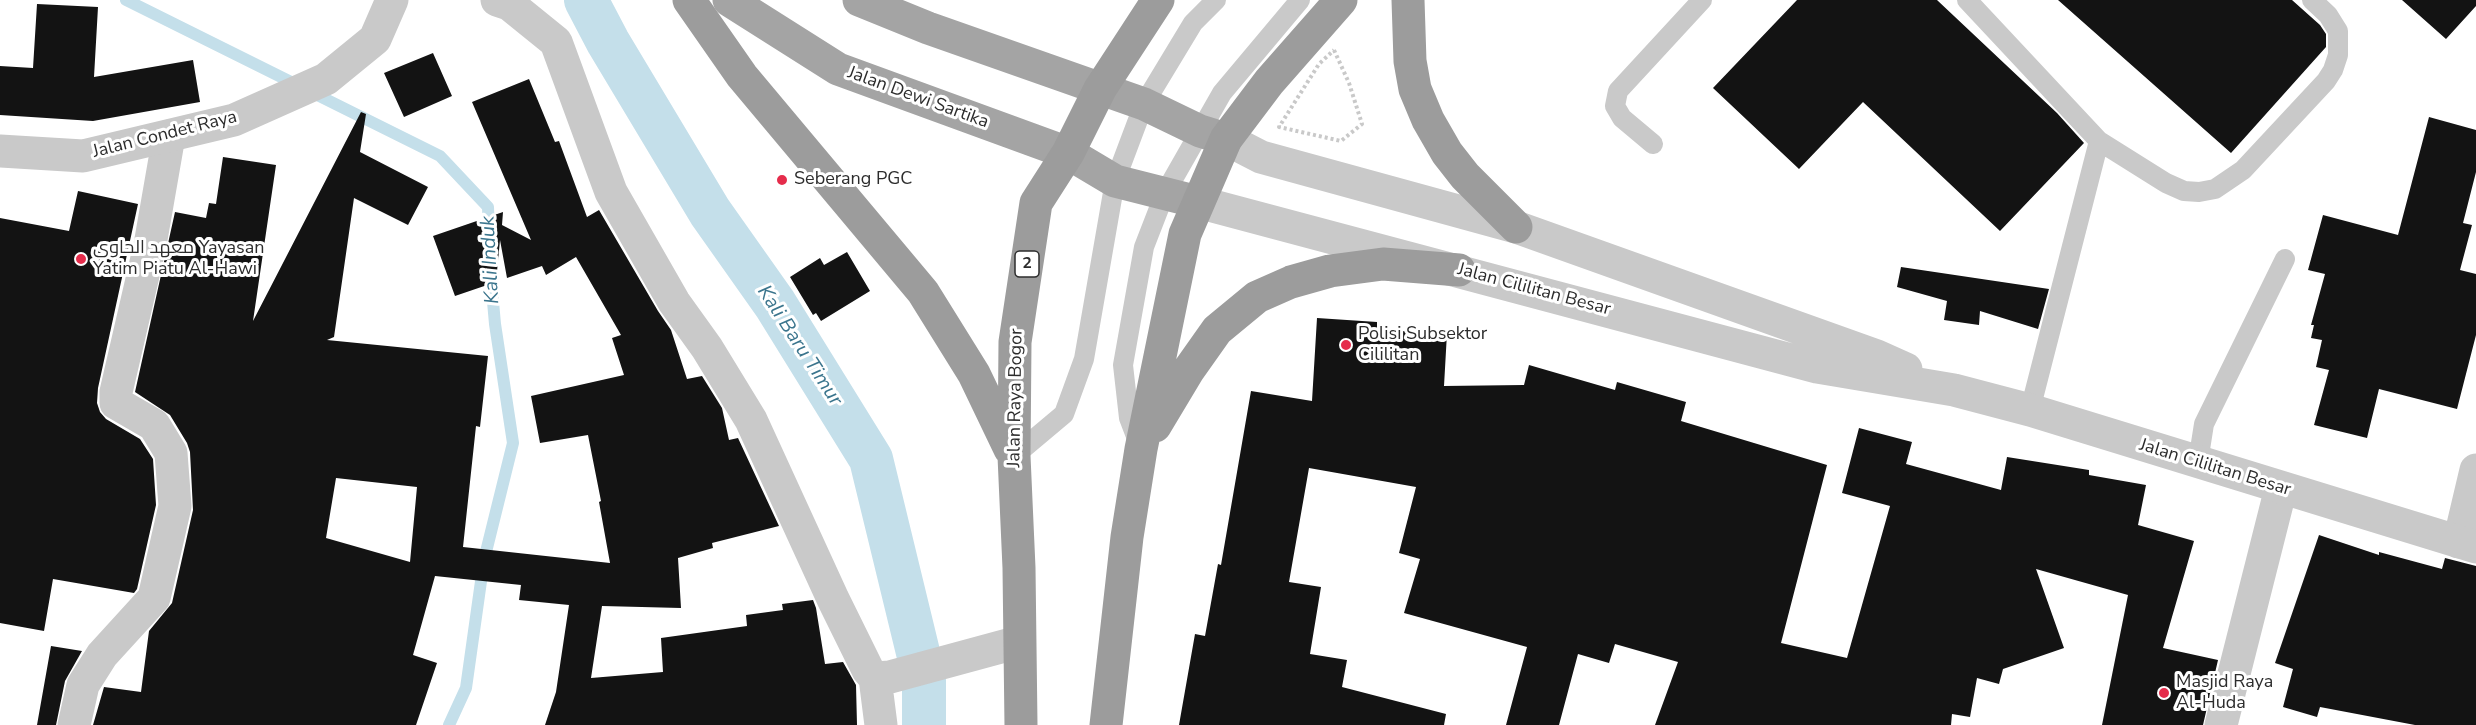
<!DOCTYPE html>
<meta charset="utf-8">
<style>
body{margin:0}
canvas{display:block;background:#fff}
</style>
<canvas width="2476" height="725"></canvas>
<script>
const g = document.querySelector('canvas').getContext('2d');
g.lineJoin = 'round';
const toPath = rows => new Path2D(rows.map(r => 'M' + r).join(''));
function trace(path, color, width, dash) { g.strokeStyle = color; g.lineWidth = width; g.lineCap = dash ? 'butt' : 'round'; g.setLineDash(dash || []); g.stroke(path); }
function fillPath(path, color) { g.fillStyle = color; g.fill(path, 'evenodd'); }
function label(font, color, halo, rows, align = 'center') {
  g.font = font + ' "Nunito Sans",Cairo,sans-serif'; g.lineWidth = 6; g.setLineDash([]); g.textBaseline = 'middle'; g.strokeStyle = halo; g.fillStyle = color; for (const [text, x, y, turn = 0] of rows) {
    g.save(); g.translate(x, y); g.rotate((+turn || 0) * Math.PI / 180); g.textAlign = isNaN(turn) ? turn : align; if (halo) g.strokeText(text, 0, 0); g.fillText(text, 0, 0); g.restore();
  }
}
trace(toPath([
 [126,0,440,156,488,207,489,233],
 [449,725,466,688,484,560,513,443,495,324,490,268]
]), '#c4dfea', 12);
trace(toPath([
 [586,0,608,42,710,212,775,304,871,459,924,677,924,725]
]), '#c4dfea', 44);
fillPath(toPath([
 [1797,0,1937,0,2057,113,2084,143,2000,231,1863,102,1799,169,1713,88],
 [2058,0,2292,0,2320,25,2326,34,2326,47,2231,153],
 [2402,0,2476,0,2476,6,2446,39],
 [37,4,98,7,94,77,193,60,200,102,93,121,0,115,0,66,33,68],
 [433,53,452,96,404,117,384,73],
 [529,79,555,142,559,141,587,217,599,210,658,311,671,330,687,379,702,376,722,408,729,440,738,438,779,526,712,543,713,548,678,558,681,608,602,606,591,678,663,672,661,638,747,626,746,615,783,610,782,604,813,600,816,608,825,664,843,662,856,685,857,725,545,725,556,692,569,605,519,600,521,585,435,576,413,655,437,663,416,725,93,725,104,687,141,692,149,631,172,603,193,510,190,452,187,443,170,415,135,392,175,212,206,218,209,203,216,204,223,157,276,165,253,321,361,112,366,114,360,152,428,187,408,225,354,198,334,337,327,340,488,356,480,427,476,426,463,547,610,563,599,502,601,501,588,435,540,443,531,396,624,375,612,338,621,335,576,257,546,275,542,266,507,278,500,240,496,282,455,296,433,236,503,212,502,225,531,240,472,102],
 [336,478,417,487,410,562,326,538],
 [2429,117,2476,130,2476,172,2463,223,2472,225,2460,270,2476,274,2476,335,2457,409,2379,389,2367,438,2314,425,2329,370,2316,367,2322,340,2311,338,2314,325,2311,325,2325,274,2308,270,2323,215,2398,235],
 [78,191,138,204,98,388,97,403,100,412,106,419,140,439,153,459,156,505,137,589,134,593,53,579,44,631,0,623,0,218,69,231],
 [847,252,870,291,821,321,816,313,813,315,790,277,820,258,824,265],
 [1901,267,2049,289,2038,329,1980,311,1979,325,1944,320,1947,301,1897,287],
 [1317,318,1377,322,1377,330,1447,333,1444,386,1524,385,1529,365,1615,390,1617,382,1686,402,1681,421,1827,465,1781,643,1847,658,1890,506,1842,493,1859,428,1912,442,1906,464,2001,490,2007,457,2089,470,2089,475,2146,485,2138,525,2194,541,2163,648,2218,660,2203,725,2102,725,2128,595,2036,569,2064,648,2003,669,1999,684,1977,678,1970,717,1952,714,1951,725,1655,725,1678,662,1615,644,1609,663,1578,654,1559,725,1506,725,1527,647,1404,613,1420,559,1399,553,1416,487,1309,468,1289,582,1321,587,1310,654,1347,660,1342,687,1446,714,1444,725,1179,725,1195,634,1205,636,1218,564,1221,565,1251,391,1312,401],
 [2319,535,2379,555,2379,552,2442,569,2445,558,2476,566,2476,725,2415,725,2320,707,2317,717,2283,707,2293,669,2275,663],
 [51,646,82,651,65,681,56,725,37,725]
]), '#131313');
trace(toPath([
 [1334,50,1349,83,1362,124,1341,141,1279,127,1319,64,1334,50]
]), '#c9c9c9', 4, [3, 3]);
trace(toPath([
 [1967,0,2099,141,2166,183,2184,191,2199,192,2215,189,2243,170,2326,81,2333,70,2338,55,2338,31,2328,15,2312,0],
 [1653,144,1622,118,1615,106,1618,91,1702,0],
 [2030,410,2099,141],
 [1139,444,1129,418,1123,365,1144,247,1165,193,1222,93,1300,0],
 [1014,456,1064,414,1084,359,1115,181,1144,104,1193,23,1216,0],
 [2198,462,2204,424,2285,259]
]), '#c9c9c9', 20);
trace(toPath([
 [497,0,509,4,556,42,611,192,674,302,707,348,751,420,833,599,868,670,875,678,881,725],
 [2459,542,2476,470],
 [875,678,890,677,1019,642],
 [74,725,83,685,102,655,154,598,175,506,171,453,154,425,116,403,116,392,150,245,169,136],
 [2221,725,2281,488]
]), '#c9c9c9', 33);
trace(toPath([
 [1226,139,1261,157,1516,227,1877,356,1906,369],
 [0,151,83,156,234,120,326,79,375,39,392,0],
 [1198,202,1817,367,1954,390,2030,410,2476,547]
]), '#c9c9c9', 33);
trace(toPath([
 [729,0,838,69,1068,153,1115,181,1198,202],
 [859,0,928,28,1144,104,1200,131,1226,139]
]), '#a4a4a4', 33);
trace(toPath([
 [689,0,742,76,923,292,974,374,1010,449],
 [1408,0,1410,61,1415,89,1428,120,1447,153,1465,176,1516,227],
 [1155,426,1188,371,1217,330,1257,297,1291,282,1330,271,1383,264,1459,270],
 [1021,725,1019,568,1014,456,1015,342,1036,203,1068,153,1100,89,1158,0],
 [1106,725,1127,537,1141,449,1185,234,1226,139,1269,82,1341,0]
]), '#9c9c9c', 33);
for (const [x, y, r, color] of [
 [782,180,6,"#e52c4b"],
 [81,259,6,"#e52c4b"],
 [1346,345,6,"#e52c4b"],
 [2164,693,6,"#e52c4b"]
]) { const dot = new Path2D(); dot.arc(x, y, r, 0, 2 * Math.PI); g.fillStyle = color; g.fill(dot); trace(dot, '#fff', 2); }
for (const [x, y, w] of [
 [1027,264,24]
]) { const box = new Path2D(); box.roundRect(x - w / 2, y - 13, w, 26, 4.5); g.fillStyle = '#fff'; g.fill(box); trace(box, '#2c2c2c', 1.5); }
label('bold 16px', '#2c2c2c', null, [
 ["2",1027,264]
]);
label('18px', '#2c2c2c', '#fff', [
 ["Jalan Dewi Sartika",918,98,20],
 ["Jalan Condet Raya",165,135,-14],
 ["Jalan Cililitan Besar",1534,290,15],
 ["Jalan Raya Bogor",1016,398,-89],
 ["Jalan Cililitan Besar",2215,468,17]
]);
label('18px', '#2c2c2c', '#fff', [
 ["Seberang PGC",794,180],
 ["معهد الحاوي Yayasan",93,249],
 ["Yatim Piatu Al-Hawi",93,270],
 ["Polisi Subsektor",1358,335],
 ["Cililitan",1358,356],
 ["Masjid Raya",2176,683],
 ["Al-Huda",2176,704]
], 'left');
label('italic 20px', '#3b758d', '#fff', [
 ["Kali Induk",491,260,-93],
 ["Kali Baru Timur",799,346,57]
]);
</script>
